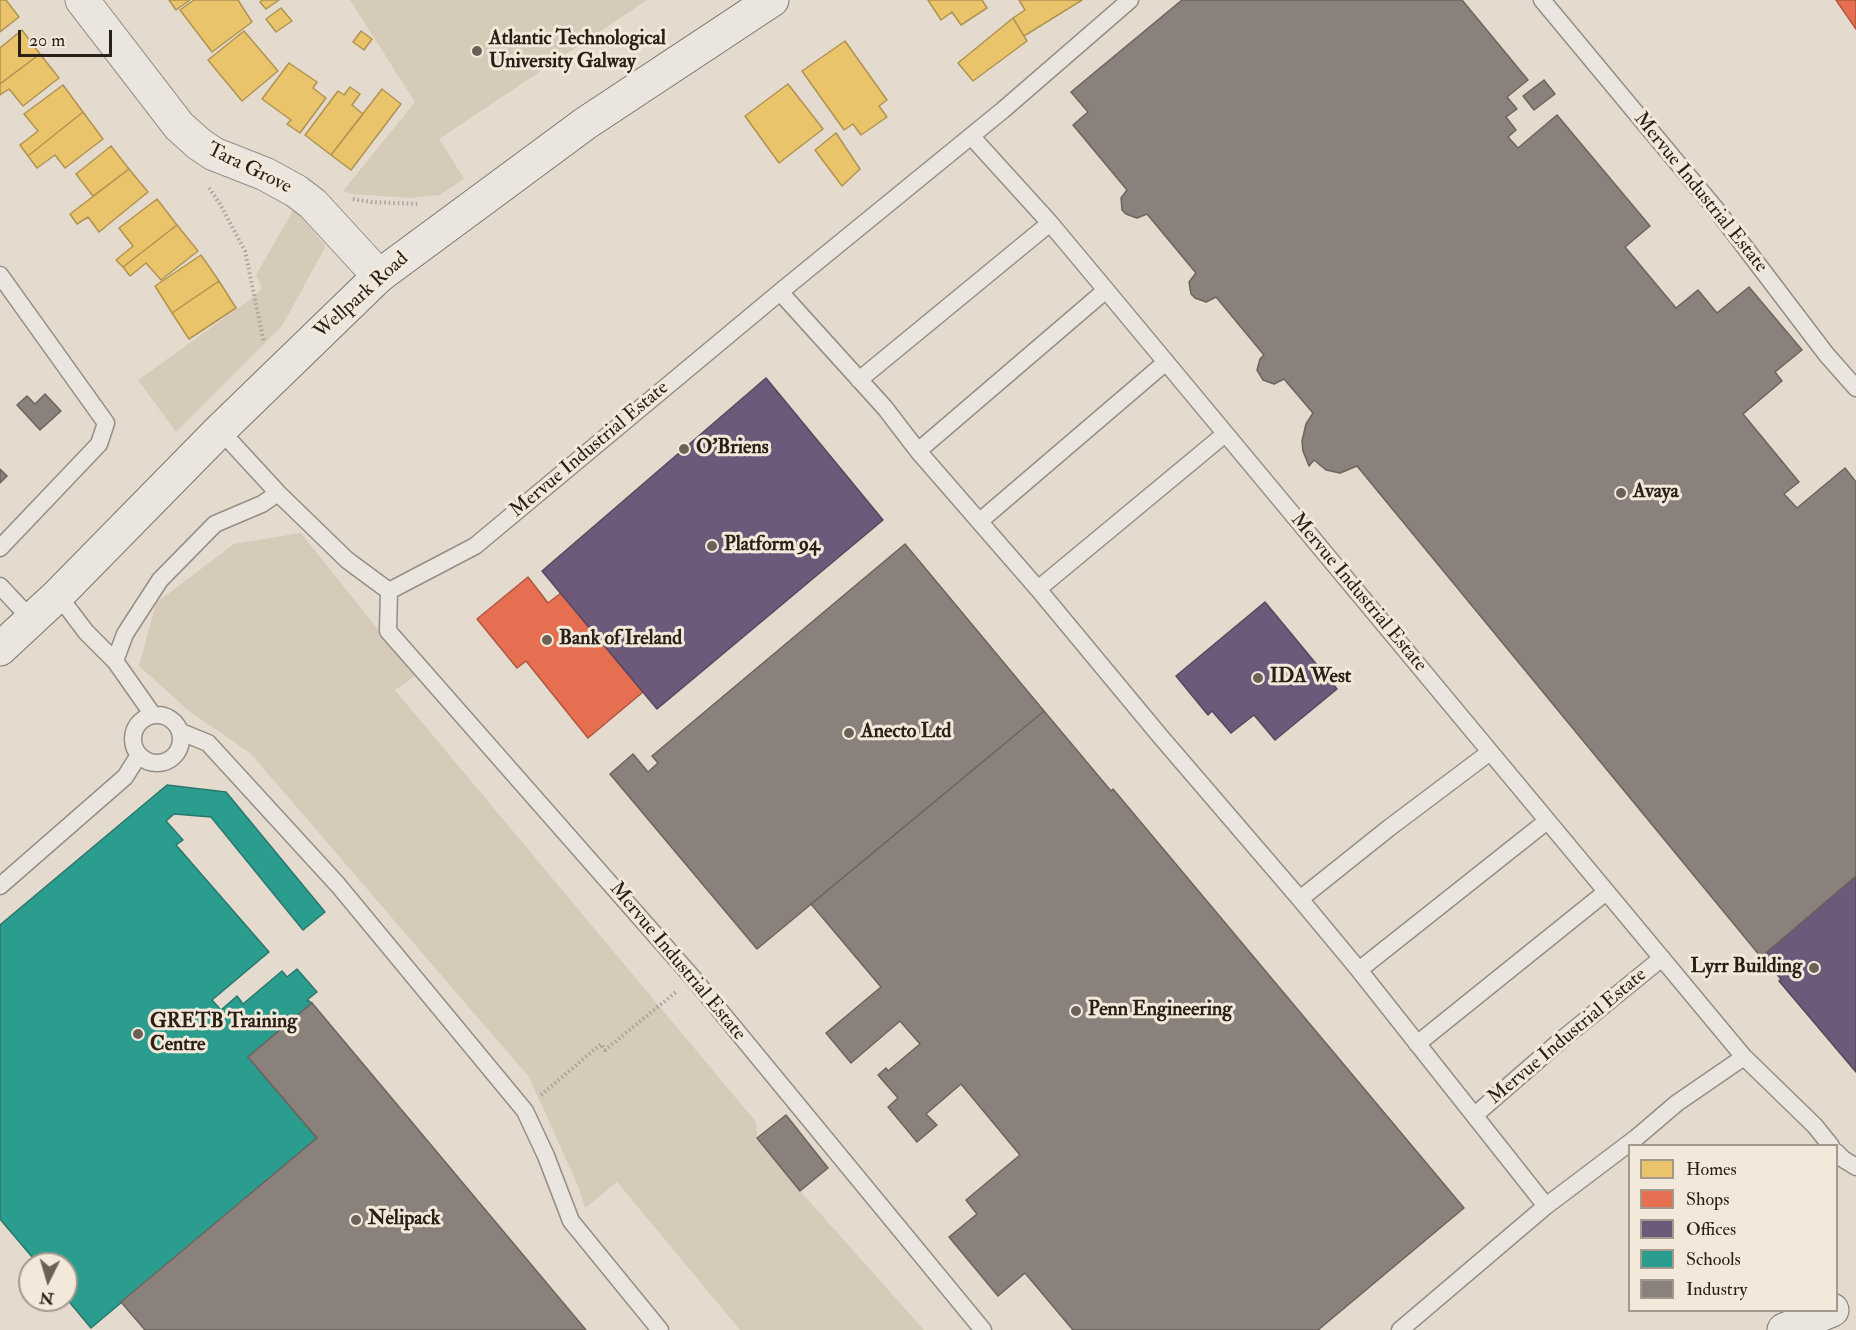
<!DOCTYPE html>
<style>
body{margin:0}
#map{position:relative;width:1856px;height:1330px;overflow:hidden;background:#e4dbce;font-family:"IM FELL Double Pica",serif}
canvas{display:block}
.legend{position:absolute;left:1628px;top:1144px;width:210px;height:168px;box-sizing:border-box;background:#f3e9da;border:2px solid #a3998c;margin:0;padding:8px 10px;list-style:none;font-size:18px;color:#2b2017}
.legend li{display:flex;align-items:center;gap:12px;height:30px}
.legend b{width:30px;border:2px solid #a3998c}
.north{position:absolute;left:18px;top:1252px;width:60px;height:60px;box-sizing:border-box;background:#f3e9da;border:2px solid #a3998c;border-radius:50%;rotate:185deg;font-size:16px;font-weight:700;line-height:24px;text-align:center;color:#2b2017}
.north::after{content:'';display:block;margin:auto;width:21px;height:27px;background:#6c6157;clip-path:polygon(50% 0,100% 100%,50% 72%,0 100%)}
.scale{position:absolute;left:18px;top:30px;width:94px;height:27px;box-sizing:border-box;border:3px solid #2b2017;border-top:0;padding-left:8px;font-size:18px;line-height:21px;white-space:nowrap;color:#2b2017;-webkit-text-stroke:4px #f3e9da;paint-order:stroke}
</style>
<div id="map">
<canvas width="1856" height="1330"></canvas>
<ul class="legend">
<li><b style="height:16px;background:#e9c46a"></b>Homes</li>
<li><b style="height:16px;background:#e76f51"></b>Shops</li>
<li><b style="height:16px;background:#6d597a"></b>Offices</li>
<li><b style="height:16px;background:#2a9d8f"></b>Schools</li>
<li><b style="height:16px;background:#8a817c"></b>Industry</li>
</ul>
<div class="north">N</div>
<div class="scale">20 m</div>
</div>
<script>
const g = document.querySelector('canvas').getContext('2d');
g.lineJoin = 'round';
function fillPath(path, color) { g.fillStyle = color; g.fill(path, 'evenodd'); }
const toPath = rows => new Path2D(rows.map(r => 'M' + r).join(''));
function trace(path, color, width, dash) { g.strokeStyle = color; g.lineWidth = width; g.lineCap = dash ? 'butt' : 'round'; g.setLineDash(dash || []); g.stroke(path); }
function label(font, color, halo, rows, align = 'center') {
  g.font = font + ' "IM FELL Double Pica",serif'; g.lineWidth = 6; g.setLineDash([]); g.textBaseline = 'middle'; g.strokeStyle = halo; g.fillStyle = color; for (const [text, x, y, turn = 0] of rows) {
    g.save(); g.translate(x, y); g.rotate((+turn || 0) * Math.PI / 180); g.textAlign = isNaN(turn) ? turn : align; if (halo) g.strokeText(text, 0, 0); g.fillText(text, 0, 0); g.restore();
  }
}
fillPath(toPath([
 [350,0,647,0,439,139,464,179,440,195,410,198,353,194,343,191,415,102],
 [294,209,326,246,282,326,176,432,138,380,251,299,262,288,256,275],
 [301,533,415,676,395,690,756,1122,757,1138,800,1191,924,1330,740,1330,617,1182,585,1208,579,1188,529,1077,250,753,189,711,139,666,156,603,234,544]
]), '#d6cab9');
const homes = toPath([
 [0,0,6,0,19,17,0,32,0,0],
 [169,0,190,0,176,10,169,0],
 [194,0,238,0,252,22,212,52,180,10,194,0],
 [262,0,279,0,266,9,260,2,262,0],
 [928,0,982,0,987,8,961,25,952,12,941,20,928,0],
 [1019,0,1082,0,1024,36,1013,18,1025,10,1019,0],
 [281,8,292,21,276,32,266,19,281,8],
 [1013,18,1027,41,973,81,958,63,1013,18],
 [22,30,40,54,0,84,0,48,22,30],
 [244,31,278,71,242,101,208,60,244,31],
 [361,31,372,39,364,50,353,42,361,31],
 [845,41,887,100,879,106,887,117,861,135,853,124,844,130,802,71,845,41],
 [40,54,59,78,23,106,9,89,0,95,0,84,40,54],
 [289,63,317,82,313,88,326,98,300,133,287,124,291,120,262,99,289,63],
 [788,84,823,129,779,163,745,116,788,84],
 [63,85,83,112,28,156,20,145,38,131,24,114,63,85],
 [350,87,360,94,352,105,363,114,331,155,305,135,338,91,344,95,350,87],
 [382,89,401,104,351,170,331,155,382,89],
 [83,112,103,139,65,168,55,155,37,168,28,156,83,112],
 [836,133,860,169,842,186,815,150,836,133],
 [111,146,129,169,93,196,76,174,111,146],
 [129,169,148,192,99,232,88,217,77,224,70,214,129,169],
 [157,199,177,225,123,267,116,260,133,246,119,228,157,199],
 [177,225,198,251,161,280,146,263,130,276,123,267,177,225],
 [201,255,219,281,172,313,155,286,201,255],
 [219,281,236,308,189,339,172,313,219,281]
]);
fillPath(homes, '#e9c46a');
trace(homes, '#b09351', 1.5);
const shops = toPath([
 [1836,0,1856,0,1856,29,1836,0],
 [528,577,548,603,561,593,643,692,588,738,526,661,517,668,477,619,528,577]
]);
fillPath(shops, '#e76f51');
trace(shops, '#af5740', 1.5);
const offices = toPath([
 [766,378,883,520,657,709,542,571,766,378],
 [1265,602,1337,689,1275,740,1254,715,1231,733,1212,711,1208,715,1176,676,1265,602],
 [1856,876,1856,1072,1779,981,1781,979,1761,957,1856,876]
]);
fillPath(offices, '#6d597a');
trace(offices, '#59485c', 1.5);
const schools = toPath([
 [167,785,226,792,325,912,303,930,211,817,174,814,166,821,183,840,176,845,269,952,212,1000,221,1010,237,996,243,1004,282,971,287,977,297,969,317,992,307,1000,312,1003,248,1057,317,1138,91,1328,66,1298,66,1264,38,1264,0,1219,0,925,167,785]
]);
fillPath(schools, '#2a9d8f');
trace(schools, '#2a786b', 1.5);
const industry = toPath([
 [1182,0,1462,0,1528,80,1507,97,1517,109,1506,117,1516,130,1508,137,1518,148,1557,115,1650,226,1625,247,1676,308,1698,290,1717,313,1749,287,1802,350,1775,372,1782,381,1743,414,1799,482,1784,494,1797,508,1845,468,1856,482,1856,876,1761,957,1357,466,1340,473,1326,470,1314,460,1309,466,1303,451,1302,441,1306,424,1313,413,1284,379,1274,384,1263,380,1257,370,1260,359,1264,355,1216,297,1206,302,1195,298,1191,294,1189,282,1196,273,1147,214,1137,218,1126,214,1122,210,1121,198,1127,190,1073,125,1088,112,1071,92,1182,0],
 [1544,80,1555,94,1534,110,1523,96,1544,80],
 [45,394,61,411,40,430,17,405,27,396,35,404,45,394],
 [0,469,7,476,0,483,0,469],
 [905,544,1044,711,757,949,610,774,633,754,648,772,658,763,652,756,905,544],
 [1044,711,1111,791,1113,789,1464,1208,1318,1330,1073,1330,1025,1273,998,1296,949,1237,977,1214,966,1200,1020,1155,961,1084,926,1114,937,1125,917,1142,888,1107,898,1098,878,1075,886,1068,888,1071,920,1044,900,1021,851,1063,826,1033,881,987,811,904,1044,711],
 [312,1003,586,1330,145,1330,121,1302,317,1138,248,1057,312,1003],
 [786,1115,828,1168,800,1191,757,1138,786,1115]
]);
fillPath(industry, '#8a817c');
trace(industry, '#6e645e', 1.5);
const lane = toPath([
 [1542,0,1715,208,1826,354,1856,388],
 [971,136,1050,223,1106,290,1744,1057],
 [0,275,106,423,99,444,0,548],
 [780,292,885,408,918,451,1038,589,1160,736,1300,899,1359,970,1546,1206],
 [859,380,1050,223],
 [220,430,278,493,347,560,389,591],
 [918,451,1106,290],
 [980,521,1166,362],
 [0,586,32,620],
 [1038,589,1225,434],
 [389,591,388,631,693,978,983,1330],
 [389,591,475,546,780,292,1003,110,1130,0],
 [58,595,86,632,115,661,153,715],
 [115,661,125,634,160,580,215,524,262,504,278,493],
 '133 739a24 24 0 1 1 48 0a24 24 0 1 1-48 0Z',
 [181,732,208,743,338,885,525,1111,546,1156,571,1221,660,1330],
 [0,886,125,777,139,755],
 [1300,899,1389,828,1490,752],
 [1359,970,1547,821],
 [1417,1044,1606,892],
 [1475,1115,1560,1041,1662,958],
 [1836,1152,1843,1159,1856,1167],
 [1400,1330,1546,1206,1636,1138,1677,1103,1744,1057,1815,1126,1831,1146]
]);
const street = toPath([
 [82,0,179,126,199,144,214,154,265,174,296,191,313,204,379,276]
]);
const secondary = toPath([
 [0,649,58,595,220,430,379,276,586,123,772,0],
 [1784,1330,1832,1310]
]);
trace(lane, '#948e86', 19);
trace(street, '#948e86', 35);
trace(secondary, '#7a756d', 35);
trace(toPath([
 [209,188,220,204,245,251,264,343],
 [353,199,372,202,420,204],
 [541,1095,601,1044,605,1050,676,992]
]), '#a7a29c', 4, [1.5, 3]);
trace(lane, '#eae5df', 16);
trace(street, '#eae5df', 33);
trace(secondary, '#eae5df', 33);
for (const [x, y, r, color] of [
 [477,51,6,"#6c6157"],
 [684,449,6,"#6c6157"],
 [1621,493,6,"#6c6157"],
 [712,546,6,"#6c6157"],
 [547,640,6,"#6c6157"],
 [1258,678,6,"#6c6157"],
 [849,733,6,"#6c6157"],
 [1814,968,6,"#6c6157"],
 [1076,1011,6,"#6c6157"],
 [138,1034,6,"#6c6157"],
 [356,1220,6,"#6c6157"]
]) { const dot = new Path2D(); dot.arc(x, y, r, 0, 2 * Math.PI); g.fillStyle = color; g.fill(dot); trace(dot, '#f3e9da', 2); }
label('bold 20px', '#2b2017', '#f3e9da', [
 ["Atlantic Technological",489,40],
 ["University Galway",489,63],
 ["O'Briens",696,449],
 ["Avaya",1633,493],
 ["Platform 94",724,546],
 ["Bank of Ireland",559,640],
 ["IDA West",1270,678],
 ["Anecto Ltd",861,733],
 ["Lyrr Building",1802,968,"right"],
 ["Penn Engineering",1088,1011],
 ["GRETB Training",150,1023],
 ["Centre",150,1046],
 ["Nelipack",368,1220]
], 'left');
label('20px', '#2b2017', '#f3e9da', [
 ["Tara Grove",249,169,26],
 ["Mervue Industrial Estate",1700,193,51],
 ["Wellpark Road",362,296,-42],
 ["Mervue Industrial Estate",590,450,-40],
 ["Mervue Industrial Estate",1358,593,50],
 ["Mervue Industrial Estate",677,962,50],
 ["Mervue Industrial Estate",1568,1037,-40]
]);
</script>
